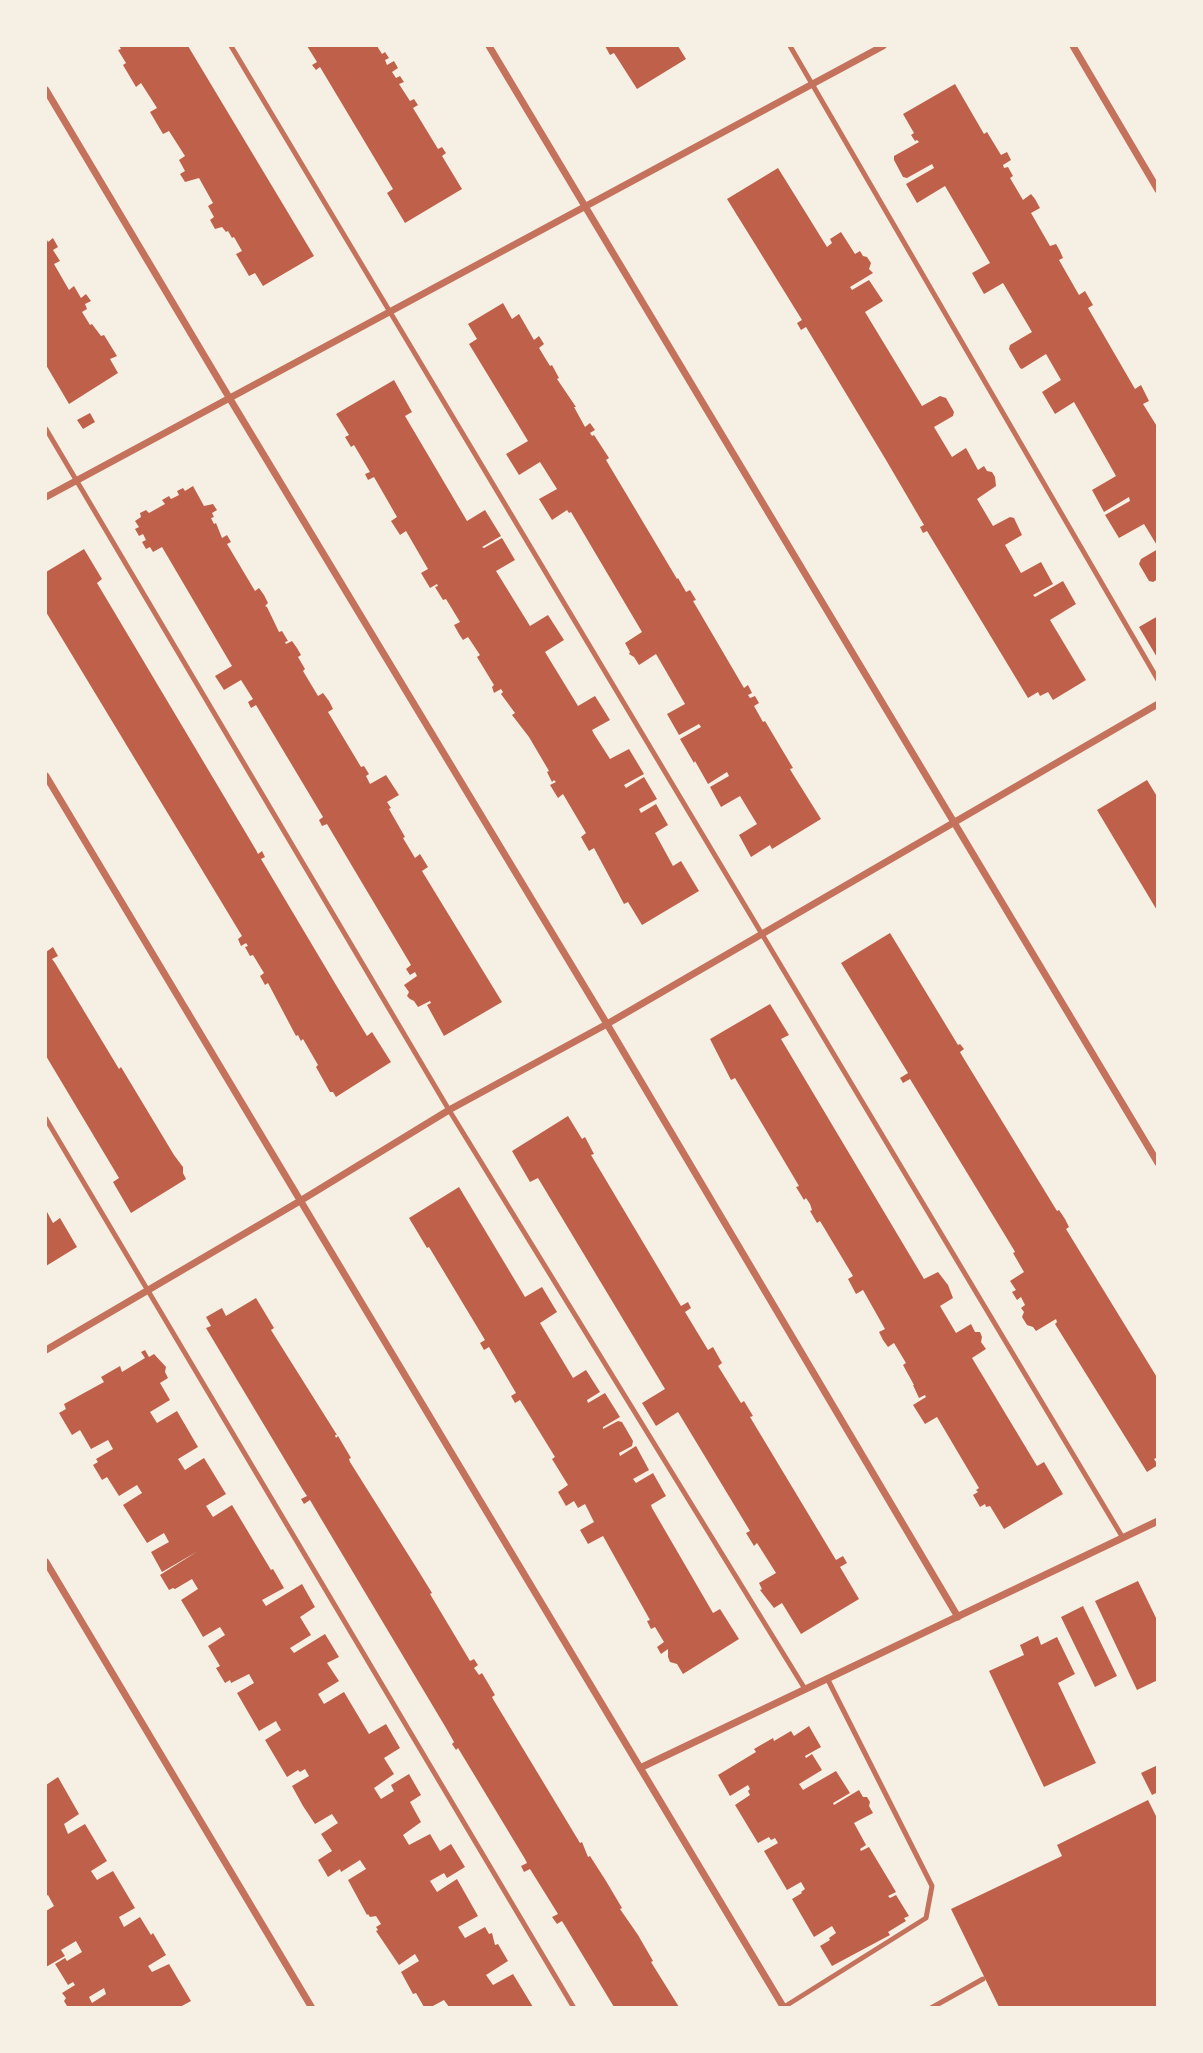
<!DOCTYPE html>
<style>
body{margin:0}
#map{position:relative;width:1203px;height:2053px;overflow:hidden;background:#f6efe4;font-family:"Source Sans 3",sans-serif}
canvas{display:block}
.frame{position:absolute;inset:0;border:47px solid #f6efe4;pointer-events:none}
</style>
<div id="map">
<canvas width="1203" height="2053"></canvas>
<div class="frame"></div>
</div>
<script>
const g = document.querySelector('canvas').getContext('2d');
g.lineJoin = 'round';
function fillPath(path, color) { g.fillStyle = color; g.fill(path, 'evenodd'); }
const toPath = rows => new Path2D(rows.map(r => 'M' + r).join(''));
function trace(path, color, width, dash) { g.strokeStyle = color; g.lineWidth = width; g.lineCap = dash ? 'butt' : 'round'; g.setLineDash(dash || []); g.stroke(path); }
fillPath(toPath([
 [119,46,188,46,314,256,263,286,255,273,249,276,236,254,242,251,234,237,232,238,228,231,226,232,222,227,215,229,210,220,214,217,208,206,213,203,199,178,185,182,180,174,185,171,179,160,185,156,169,131,163,134,150,112,157,108,141,83,136,87,123,65,126,63,118,50,121,49],
 [307,46,377,46,382,54,385,52,389,58,385,60,387,65,394,61,398,68,392,72,396,78,400,76,404,82,399,84,410,101,414,99,418,105,413,108,438,149,442,147,446,153,442,156,462,189,405,223,387,193,393,189,320,67,316,70,312,65,317,62],
 [605,46,678,46,686,59,637,89,614,53,610,55],
 [955,84,984,134,987,132,1001,155,1007,152,1011,160,1003,165,1004,168,1008,167,1013,176,1010,178,1023,200,1031,194,1035,199,1040,208,1031,213,1050,246,1056,244,1060,251,1063,258,1059,260,1079,295,1085,291,1093,305,1088,308,1135,389,1141,385,1149,401,1143,404,1158,428,1158,547,1144,524,1119,538,1105,515,1130,501,1129,497,1104,512,1092,490,1116,476,1074,402,1055,414,1042,392,1061,380,1046,354,1022,369,1020,368,1009,349,1010,345,1032,332,1003,283,984,294,972,273,990,263,945,186,917,203,906,184,934,168,932,164,907,178,903,177,894,160,894,156,919,142,917,140,915,141,911,135,914,133,903,114],
 [778,168,827,247,832,243,830,239,841,232,855,254,860,251,863,256,867,257,871,263,869,269,873,273,850,287,852,290,869,280,883,301,865,312,922,406,940,396,946,398,954,412,953,416,934,427,952,457,966,448,978,470,984,466,987,471,992,472,995,477,996,486,977,499,993,526,1010,517,1014,518,1022,535,1005,545,1021,573,1041,562,1053,584,1033,595,1035,597,1063,581,1076,604,1050,620,1086,680,1053,700,1048,692,1040,696,1038,692,1028,698,927,531,923,533,920,527,924,525,886,460,806,327,801,330,797,323,802,320,727,199],
 [46,238,48,242,53,238,58,247,53,250,60,261,54,264,69,290,74,286,81,298,86,294,91,301,85,304,87,309,82,312,90,325,92,324,101,336,104,335,117,356,110,359,118,373,69,404,46,365],
 [503,303,512,319,519,314,534,340,539,336,544,344,539,348,550,366,552,365,559,378,557,379,576,407,574,407,585,427,590,423,595,430,590,433,592,436,594,435,609,458,606,460,677,579,678,578,686,592,690,590,696,600,693,601,744,688,748,685,752,693,748,695,750,698,755,696,759,703,754,706,763,722,765,721,793,768,790,769,791,771,821,819,772,849,770,845,751,857,739,835,757,824,740,796,721,807,710,787,729,776,727,772,708,784,695,761,694,763,680,739,701,727,699,724,679,735,667,714,685,704,656,654,639,665,634,657,629,654,630,652,625,643,642,632,571,512,569,513,567,510,552,520,539,499,557,489,540,462,519,475,506,454,528,441,469,344,477,339,468,324],
 [394,380,412,412,405,416,467,521,485,510,501,536,482,547,484,548,502,538,515,560,496,571,530,626,548,615,564,640,545,652,578,706,595,696,610,720,592,730,594,734,610,759,629,749,644,774,624,785,626,788,644,777,657,799,639,809,641,813,656,804,668,825,655,833,673,866,681,861,699,891,642,925,628,902,624,904,594,848,589,851,581,837,586,833,563,794,558,798,550,785,556,782,554,780,552,782,547,772,549,771,529,737,512,715,515,713,501,694,503,692,501,689,494,693,492,687,494,685,477,657,480,655,468,637,463,640,459,634,454,625,460,622,446,599,443,600,435,587,438,586,437,584,430,588,421,573,428,569,406,531,400,535,391,521,397,517,374,477,368,480,365,474,370,472,354,445,351,447,345,437,349,435,336,414],
 [90,413,95,422,83,429,77,420],
 [193,486,204,506,213,504,217,510,212,513,214,517,211,518,214,524,216,523,222,538,227,535,231,542,227,544,255,591,259,588,264,595,268,603,265,606,267,607,279,632,282,631,288,641,285,642,286,644,292,641,297,648,301,655,298,657,305,669,303,671,318,696,323,693,329,701,333,709,328,712,361,767,364,766,369,774,366,776,370,784,386,775,399,795,387,802,391,808,389,809,405,837,403,838,415,858,420,854,428,867,422,871,502,1002,444,1036,427,1005,431,1003,430,1001,418,1007,414,1001,410,999,407,996,409,992,404,985,417,976,415,972,410,975,406,969,411,965,327,824,322,826,319,820,323,817,256,705,251,708,248,702,253,699,241,680,224,690,215,676,232,666,162,547,153,552,150,547,146,549,142,542,146,540,143,534,139,536,135,529,139,527,135,521,141,517,140,513,146,510,149,513,165,504,162,500,169,496,171,499,179,495,177,491,183,488,185,491],
 [84,549,102,579,97,583,256,850,258,854,262,851,265,857,261,859,336,985,367,1036,372,1032,391,1062,336,1097,333,1092,330,1092,316,1067,318,1065,303,1039,301,1041,298,1035,296,1036,268,983,265,985,260,976,264,973,253,955,250,956,245,947,248,946,246,943,241,946,238,939,242,936,46,612,46,572],
 [1158,549,1158,579,1153,582,1149,581,1139,564,1141,559],
 [1158,616,1158,659,1139,627],
 [1147,780,1158,798,1158,912,1097,810],
 [890,933,958,1045,960,1044,964,1049,960,1052,961,1054,1057,1211,1059,1210,1065,1219,1069,1227,1066,1229,1158,1379,1158,1457,1154,1459,1158,1465,1147,1472,1055,1324,1057,1322,1056,1319,1036,1331,1033,1327,1027,1325,1022,1317,1024,1312,1021,1308,1025,1305,1021,1297,1017,1300,1012,1292,1016,1290,1010,1281,1024,1272,1013,1253,1015,1252,1014,1250,910,1079,903,1083,900,1078,908,1073,841,963],
 [53,947,58,956,52,959,55,963,119,1069,121,1067,174,1155,183,1167,183,1173,186,1179,131,1213,113,1182,119,1178,46,1056,46,952],
 [770,1004,789,1035,781,1039,924,1279,938,1272,948,1285,953,1298,940,1306,956,1333,971,1324,975,1332,980,1332,982,1337,981,1342,986,1349,972,1358,1037,1466,1044,1462,1063,1494,1004,1529,990,1506,986,1507,985,1504,980,1507,973,1495,978,1492,976,1490,979,1488,937,1417,925,1424,913,1405,926,1397,925,1395,919,1398,913,1385,914,1385,903,1365,906,1363,894,1343,888,1347,883,1340,879,1332,885,1329,863,1290,856,1294,848,1279,853,1276,820,1221,817,1223,810,1211,812,1210,810,1204,806,1198,804,1200,796,1187,799,1186,735,1078,731,1080,710,1039],
 [568,1116,582,1139,585,1137,594,1154,591,1155,681,1306,688,1302,691,1308,685,1312,708,1350,713,1347,722,1363,718,1366,741,1403,744,1401,753,1416,750,1417,836,1560,843,1556,847,1563,840,1567,859,1599,801,1634,782,1603,774,1608,760,1590,762,1589,759,1583,776,1573,757,1543,754,1546,746,1533,750,1531,678,1412,656,1426,642,1403,665,1389,538,1178,530,1182,512,1151],
 [459,1187,525,1297,542,1287,557,1312,540,1323,573,1378,586,1370,600,1392,587,1400,588,1403,605,1393,620,1417,603,1427,603,1429,618,1421,622,1422,633,1441,632,1446,619,1453,620,1456,636,1446,649,1470,633,1479,636,1483,653,1473,666,1496,651,1505,652,1508,713,1613,720,1609,739,1639,683,1674,677,1664,670,1662,668,1657,668,1649,661,1654,657,1647,664,1642,655,1627,651,1629,647,1621,650,1620,603,1536,588,1544,580,1530,594,1522,585,1504,578,1508,574,1501,566,1506,558,1492,568,1485,552,1459,555,1457,520,1400,515,1403,511,1396,516,1393,489,1347,484,1350,480,1343,485,1340,429,1247,427,1248,409,1218],
 [46,1210,53,1223,60,1218,77,1247,46,1266],
 [256,1298,274,1328,271,1330,337,1435,335,1435,336,1438,338,1436,351,1458,349,1459,350,1462,416,1567,432,1593,430,1594,470,1661,474,1659,478,1665,474,1668,479,1675,482,1673,495,1695,492,1697,493,1699,580,1843,582,1842,588,1857,590,1856,606,1881,622,1908,620,1909,638,1935,653,1961,651,1962,679,2007,614,2007,562,1921,557,1924,552,1917,558,1914,530,1869,524,1872,521,1866,527,1863,525,1859,458,1748,456,1750,452,1744,454,1742,446,1728,320,1517,310,1500,304,1504,301,1499,307,1496,303,1490,206,1328,211,1326,206,1317,222,1308,226,1316],
 [145,1350,149,1357,154,1354,166,1367,165,1372,168,1378,160,1383,170,1400,150,1412,157,1423,177,1411,198,1447,178,1459,185,1470,204,1458,226,1494,206,1506,213,1517,232,1505,271,1570,273,1569,284,1588,262,1600,266,1606,302,1584,315,1607,300,1617,311,1635,290,1648,294,1653,325,1634,339,1657,327,1663,339,1681,318,1694,324,1704,344,1692,369,1734,386,1724,400,1748,384,1758,394,1774,374,1788,381,1799,394,1791,391,1785,409,1774,421,1795,410,1802,421,1822,403,1835,409,1845,430,1834,440,1851,451,1844,465,1867,447,1878,444,1873,430,1881,437,1892,457,1879,478,1916,458,1927,465,1938,485,1927,489,1934,492,1933,495,1945,498,1944,508,1961,486,1975,493,1985,513,1974,533,2007,449,2007,444,2000,431,2007,424,2007,416,1993,413,1994,401,1972,419,1961,415,1954,399,1965,376,1931,378,1930,376,1927,381,1924,376,1916,370,1917,368,1914,367,1915,348,1880,366,1869,360,1860,341,1872,340,1869,328,1877,318,1860,332,1851,321,1834,338,1823,332,1814,315,1824,303,1806,292,1786,309,1776,305,1769,300,1772,298,1770,287,1777,265,1740,281,1730,278,1725,276,1721,259,1731,237,1693,254,1683,249,1674,231,1683,230,1680,225,1683,216,1668,220,1666,208,1646,225,1635,220,1627,203,1637,192,1618,181,1600,198,1589,192,1579,175,1589,173,1588,169,1590,160,1575,198,1551,162,1572,151,1552,169,1542,164,1533,147,1543,123,1505,142,1493,137,1485,119,1496,107,1477,102,1480,93,1465,98,1462,96,1459,113,1449,108,1440,91,1449,80,1430,72,1435,59,1413,66,1409,64,1404,104,1382,101,1377,120,1366,122,1372,145,1358,141,1352],
 [1138,1581,1158,1622,1158,1680,1137,1690,1095,1601],
 [1083,1606,1117,1676,1095,1687,1061,1617],
 [1038,1636,1041,1645,1057,1637,1075,1674,1058,1683,1096,1763,1044,1787,989,1671,1024,1655,1020,1645],
 [809,1726,821,1747,805,1756,806,1758,812,1754,822,1770,799,1784,803,1790,836,1771,850,1793,833,1803,834,1805,859,1790,863,1797,867,1797,870,1802,869,1806,873,1813,854,1823,866,1845,860,1849,861,1851,869,1847,896,1892,888,1896,890,1898,896,1895,909,1916,904,1918,906,1921,888,1932,890,1935,832,1966,820,1946,830,1940,829,1938,836,1933,832,1926,814,1937,792,1899,802,1893,801,1892,805,1889,801,1882,787,1890,764,1851,778,1843,775,1838,771,1840,769,1837,758,1843,735,1805,750,1795,748,1791,750,1789,748,1785,730,1796,718,1775,756,1752,754,1749,773,1738,774,1741,791,1731,794,1736],
 [1158,1765,1158,1792,1152,1795,1141,1773],
 [58,1777,79,1814,64,1824,68,1834,85,1824,107,1861,91,1871,97,1880,113,1871,135,1908,119,1917,124,1927,140,1917,151,1935,153,1933,166,1955,148,1966,152,1972,169,1964,191,2001,180,2007,72,2007,67,2006,64,2001,66,1998,62,1993,75,1985,73,1982,68,1985,55,1964,65,1958,67,1961,82,1952,76,1941,61,1950,65,1956,46,1967,46,1911,54,1906,48,1895,46,1896,46,1785],
 [104,1988,106,1994,92,2003,89,1997],
 [1148,1800,1158,1820,1158,2007,999,2007,951,1909,1062,1856,1057,1845]
]), '#bf614a');
trace(toPath([
 [231,46,1123,1538],
 [790,46,1158,680],
 [46,429,449,1110,805,1689],
 [46,1119,574,2008],
 [784,2007,926,1918,932,1886,827,1678],
 [931,2008,983,1979]
]), '#c5725c', 5);
trace(toPath([
 [489,46,1158,1163],
 [1073,46,1158,190],
 [46,90,230,399,607,1024,958,1617],
 [46,497,883,46],
 [46,776,784,2008],
 [46,1350,300,1201,449,1110,607,1024,1158,704],
 [46,1562,312,2008],
 [640,1768,1158,1521]
]), '#c5725c', 7);
</script>
